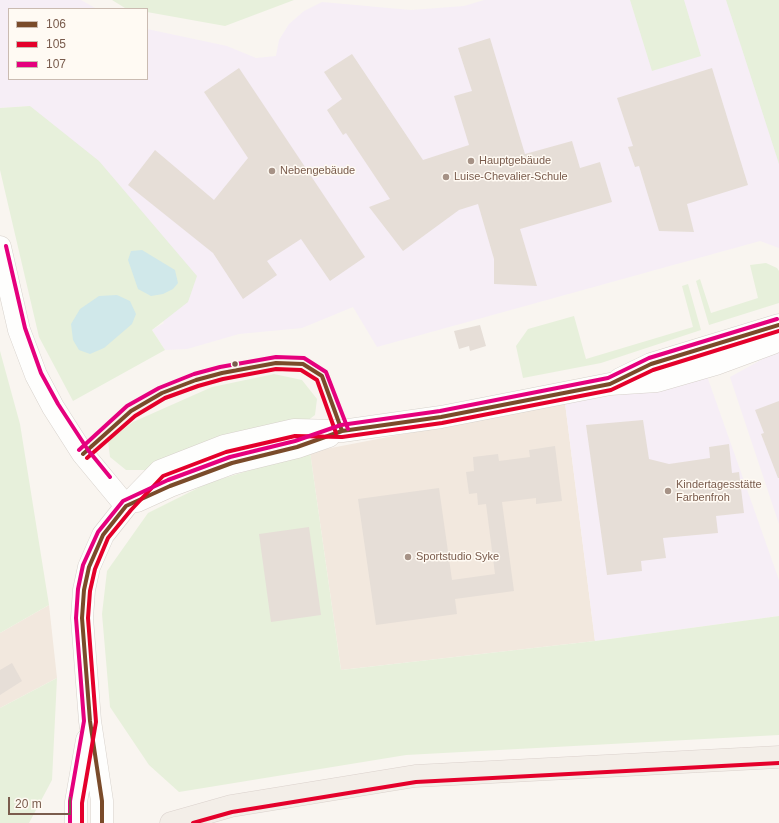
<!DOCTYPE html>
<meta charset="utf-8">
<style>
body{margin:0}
#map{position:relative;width:779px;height:823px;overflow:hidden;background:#f9f5f0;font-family:Arial,sans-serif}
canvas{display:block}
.legend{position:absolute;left:8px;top:8px;width:140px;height:72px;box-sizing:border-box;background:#fffaf3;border:1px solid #cabbb1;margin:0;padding:5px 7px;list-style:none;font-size:12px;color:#7a5c4d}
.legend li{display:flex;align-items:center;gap:8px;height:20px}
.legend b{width:20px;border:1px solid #cabbb1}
.scale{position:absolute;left:8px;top:797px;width:63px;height:18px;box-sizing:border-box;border:2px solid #7a5c4d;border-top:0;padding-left:5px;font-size:12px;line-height:14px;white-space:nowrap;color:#7a5c4d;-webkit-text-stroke:3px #fffaf3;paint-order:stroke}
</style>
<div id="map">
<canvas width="779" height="823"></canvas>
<ul class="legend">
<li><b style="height:5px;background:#7a4b2a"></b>106</li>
<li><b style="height:5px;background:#e4002b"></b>105</li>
<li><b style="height:5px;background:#e5007d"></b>107</li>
</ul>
<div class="scale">20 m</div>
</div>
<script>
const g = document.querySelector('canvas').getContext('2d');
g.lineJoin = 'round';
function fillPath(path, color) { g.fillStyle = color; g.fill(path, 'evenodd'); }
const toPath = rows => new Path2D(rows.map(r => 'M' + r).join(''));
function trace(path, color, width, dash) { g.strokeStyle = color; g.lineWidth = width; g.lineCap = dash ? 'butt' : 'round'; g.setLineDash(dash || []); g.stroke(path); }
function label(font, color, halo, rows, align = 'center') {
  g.font = font + ' Arial,sans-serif'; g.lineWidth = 3; g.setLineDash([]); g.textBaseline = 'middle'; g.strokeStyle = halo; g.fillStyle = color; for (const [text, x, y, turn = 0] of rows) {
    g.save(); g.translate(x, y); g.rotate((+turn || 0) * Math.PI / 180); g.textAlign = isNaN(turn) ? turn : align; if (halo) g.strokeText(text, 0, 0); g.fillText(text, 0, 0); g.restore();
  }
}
fillPath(toPath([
 [565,403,595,641,341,670,310,452],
 [49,605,57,678,0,708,0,633]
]), '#f2e8de');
fillPath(toPath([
 [0,0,81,0,97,9,9,9,9,79,147,79,147,29,227,46,256,58,276,56,279,40,289,24,304,11,322,2,411,10,464,6,484,0,779,0,779,248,760,241,377,347,353,307,302,328,239,334,187,349,165,350,152,330,164,323,30,106,0,108],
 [779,350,779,524,730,377],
 [707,376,779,580,779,616,595,641,565,403,662,388]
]), '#f6eef6');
fillPath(toPath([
 [112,0,294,0,225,26,147,12,147,9,125,8],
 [630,0,684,0,701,56,652,71],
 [726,0,779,0,779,164,741,46],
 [30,106,99,161,197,276,188,302,152,330,165,350,73,401,39,337,0,170,0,108],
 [766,263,777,268,779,271,779,303,709,325,696,281,700,279,711,313,758,298,750,265],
 [688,284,701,330,601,363,523,378,516,346,528,329,574,316,586,359,693,327,682,286],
 [0,351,20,424,49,605,0,633],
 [274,374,302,380,317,399,315,415,307,421,148,470,126,470,110,457,108,441,133,422,212,387],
 [310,452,341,670,595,641,779,616,779,735,406,755,179,792,149,765,110,707,102,614,107,571,148,513,208,483],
 [57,678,52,780,29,823,0,823,0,708]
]), '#e7f0db');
fillPath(toPath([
 [142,250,175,270,178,283,173,289,163,294,151,296,138,289,128,260,131,251],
 [117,295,130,301,136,314,132,324,104,348,90,354,79,350,73,340,71,324,80,309,99,296]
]), '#d0e8ea');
fillPath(toPath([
 [490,38,525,154,572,141,580,168,600,162,612,202,520,229,537,286,494,284,494,259,478,204,459,210,403,251,369,207,390,199,346,133,343,135,327,110,342,99,324,72,352,54,423,160,469,145,454,96,472,91,458,48],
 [239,68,365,257,330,281,301,239,267,261,277,275,243,299,213,253,128,185,155,150,214,200,248,158,204,92],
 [712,68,748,185,687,204,694,232,659,231,639,166,635,167,628,147,633,146,617,98],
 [480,325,486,346,470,351,469,346,459,349,454,331],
 [779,401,779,478,778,478,761,434,764,433,755,410],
 [643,420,649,459,669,464,710,458,709,447,729,444,732,473,739,472,744,513,716,516,718,533,663,538,666,558,641,561,642,571,607,575,586,425],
 [555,446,562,501,536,504,536,498,502,502,514,591,455,599,457,614,376,625,358,499,439,488,452,580,495,574,486,504,478,505,477,493,469,494,466,472,474,471,473,457,498,454,499,461,530,457,529,450],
 [309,527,321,615,271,622,259,534],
 [12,663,22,681,0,695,0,670]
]), '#e6ded7');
const minor = toPath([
 [0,247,19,330,36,375,53,407,83,454,126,506],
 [620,379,651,364,779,325],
 [137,501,170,486,232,463,297,447,329,436],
 [76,823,76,802,87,740],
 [102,823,102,801,90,721,82,618,84,590,89,567,103,535,126,506,160,471,224,446,294,430,342,431,441,417,610,384,657,381,716,364,773,343,779,339]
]);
const major = toPath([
 [171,823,231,806,415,776,779,757]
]);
trace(minor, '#d7d1cb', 23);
trace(major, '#dad1cc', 23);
trace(minor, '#fefefd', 22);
trace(major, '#f3eee8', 22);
trace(toPath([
 [83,454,131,411,162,393,196,380,222,373,276,363,303,364,322,376,342,431],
 [102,823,102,801,90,721,82,618,84,590,89,567,103,535,126,506,170,486,232,463,297,447,342,431,441,417,610,384,651,364,779,325]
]), '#7a4b2a', 4);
trace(toPath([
 [87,458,135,416,165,398,198,386,223,379,276,369,301,370,317,380,336,433],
 [82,823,82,803,96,722,88,618,90,591,95,569,108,538,131,510,163,476,226,452,295,436,342,437,442,423,611,390,653,370,779,331],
 [193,823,232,812,416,782,779,763]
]), '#e4002b', 4);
trace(toPath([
 [6,246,25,328,41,373,58,404,88,450,110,477],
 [79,450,127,406,159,388,194,374,220,367,276,357,304,358,326,372,348,429],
 [70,823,70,801,84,721,76,618,78,589,83,565,98,532,123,501,168,480,230,457,295,441,341,425,440,411,608,378,649,358,777,319]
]), '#e5007d', 4);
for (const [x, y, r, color] of [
 [471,161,4,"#a69286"],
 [272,171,4,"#a69286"],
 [446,177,4,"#a69286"],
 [235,364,3.5,"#7a5c4d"],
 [668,491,4,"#a69286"],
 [408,557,4,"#a69286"]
]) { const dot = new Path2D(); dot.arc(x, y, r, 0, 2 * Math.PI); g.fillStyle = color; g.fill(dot); trace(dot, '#fffaf3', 1.5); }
label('11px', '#7a5c4d', '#fffaf3', [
 ["Hauptgebäude",479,161],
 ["Nebengebäude",280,171],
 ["Luise-Chevalier-Schule",454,177],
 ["Kindertagesstätte",676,485],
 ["Farbenfroh",676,498],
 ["Sportstudio Syke",416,557]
], 'left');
</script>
